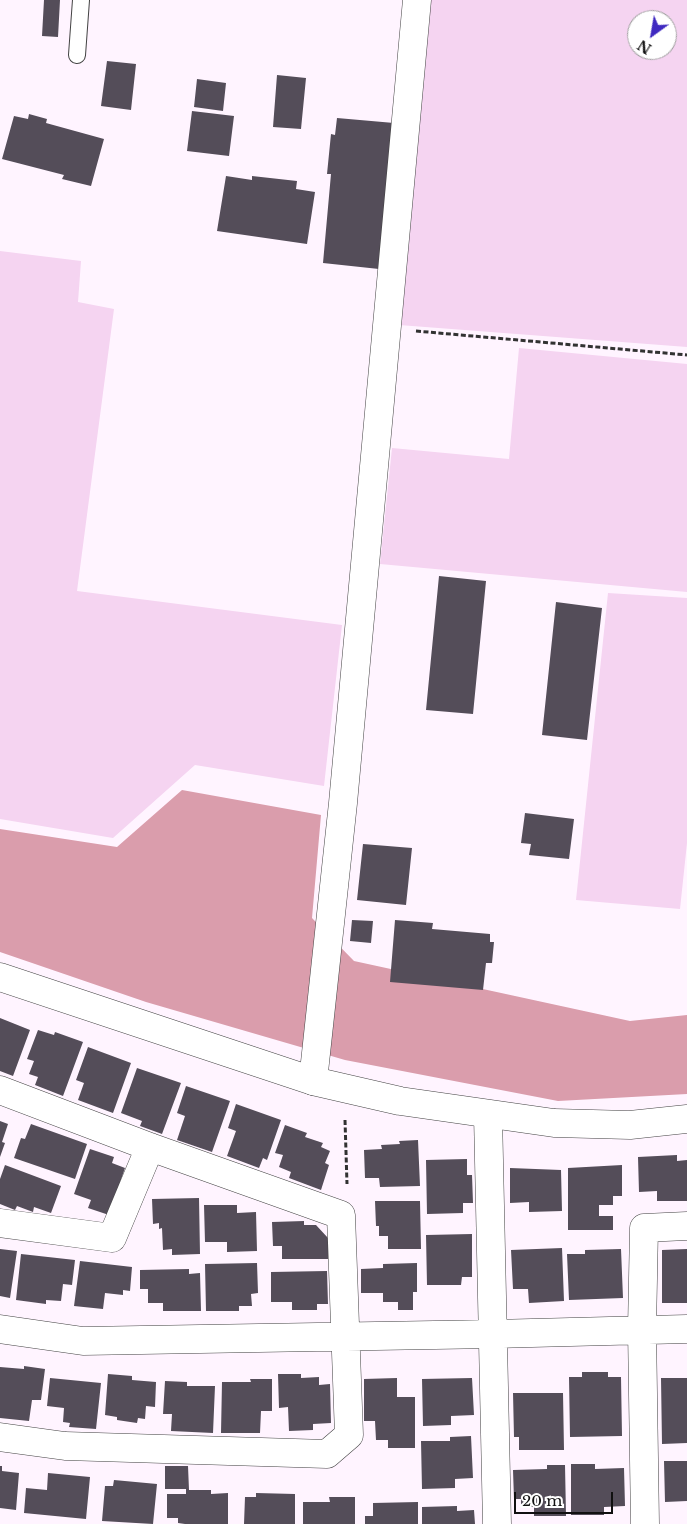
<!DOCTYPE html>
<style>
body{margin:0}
#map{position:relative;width:687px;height:1524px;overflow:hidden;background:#fff4ff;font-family:"Libre Baskerville",serif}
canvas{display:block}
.north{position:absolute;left:627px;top:10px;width:50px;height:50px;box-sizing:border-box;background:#fff;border:1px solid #9f9f9f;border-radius:50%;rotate:212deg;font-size:14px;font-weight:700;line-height:20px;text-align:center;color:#101010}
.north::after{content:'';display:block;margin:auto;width:18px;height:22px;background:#3f29c0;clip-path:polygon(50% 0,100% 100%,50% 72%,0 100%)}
.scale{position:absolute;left:514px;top:1492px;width:99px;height:22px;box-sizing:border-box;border:2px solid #101010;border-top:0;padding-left:6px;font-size:15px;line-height:18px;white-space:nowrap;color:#101010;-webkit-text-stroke:4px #fff;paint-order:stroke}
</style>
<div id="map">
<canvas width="687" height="1524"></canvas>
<div class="north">N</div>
<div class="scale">20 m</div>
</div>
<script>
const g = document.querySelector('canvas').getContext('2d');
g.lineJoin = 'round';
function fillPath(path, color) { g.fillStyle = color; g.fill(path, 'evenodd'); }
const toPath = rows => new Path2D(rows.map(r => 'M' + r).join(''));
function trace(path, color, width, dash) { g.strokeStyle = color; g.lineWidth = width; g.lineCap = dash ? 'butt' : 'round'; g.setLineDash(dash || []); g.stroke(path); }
fillPath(toPath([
 [429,0,687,0,687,347,399,325],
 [637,20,667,20,667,50,637,50],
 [0,251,81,261,78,302,114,309,77,591,342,625,324,786,195,765,113,838,0,819],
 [519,348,687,364,687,592,380,564,392,448,509,459],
 [608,593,687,598,687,843,680,909,576,900]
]), '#f5d4f1');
fillPath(toPath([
 [182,790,321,815,312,918,354,961,630,1021,687,1015,687,1094,558,1101,345,1060,146,1002,0,952,0,829,117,847]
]), '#da9dac');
fillPath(toPath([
 [44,0,60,0,58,37,42,36],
 [107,61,136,64,131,110,101,106],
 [277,75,306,78,301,129,273,127],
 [197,79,226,83,223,111,194,107],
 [192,111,234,116,229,156,187,151],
 [29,114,47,119,46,123,104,139,91,186,62,179,64,175,2,159,14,116,28,119],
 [337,118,394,123,379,269,323,263,331,174,327,174,331,134,335,135],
 [226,176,252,180,252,176,297,181,296,189,315,192,307,244,217,231],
 [439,576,486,581,473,714,426,710],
 [556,602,602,608,587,740,542,735],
 [525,813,574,819,569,859,529,855,531,844,521,843],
 [363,844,412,848,406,905,357,900],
 [352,920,373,921,371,943,350,941],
 [395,920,433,923,432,929,490,934,490,942,494,942,492,963,486,963,483,990,390,982],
 [0,1018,30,1030,13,1076,0,1071],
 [38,1030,54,1035,55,1032,83,1042,63,1096,35,1085,38,1077,29,1074,34,1061,27,1059],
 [88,1047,131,1063,113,1113,78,1100,84,1083,76,1080],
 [137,1068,181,1083,162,1134,140,1126,142,1121,121,1113],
 [186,1086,230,1101,212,1152,177,1140,185,1116,177,1113],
 [236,1104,281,1120,267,1160,263,1158,259,1168,227,1156,236,1131,228,1128],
 [0,1121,8,1124,2,1142,5,1143,0,1157],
 [31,1124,87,1144,75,1179,14,1158,21,1138,25,1139],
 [285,1125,307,1133,305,1137,323,1143,321,1147,330,1151,325,1163,329,1165,321,1190,289,1178,291,1172,279,1167,283,1155,275,1153],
 [418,1140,420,1186,380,1187,379,1178,365,1178,364,1150,382,1149,381,1145,400,1144,399,1141],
 [90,1149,114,1157,112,1163,125,1168,109,1215,88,1208,91,1200,74,1194],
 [677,1155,677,1161,687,1160,687,1201,657,1201,657,1191,639,1192,638,1157],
 [467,1159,467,1175,472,1175,473,1203,463,1203,463,1213,427,1214,426,1160],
 [5,1165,61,1186,51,1213,34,1207,33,1212,17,1206,15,1210,0,1204,0,1179],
 [622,1165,622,1196,613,1196,613,1205,599,1205,599,1216,613,1216,613,1230,568,1230,568,1168],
 [510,1168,561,1170,562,1211,529,1212,529,1202,510,1203],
 [199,1198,200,1254,172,1255,172,1249,163,1250,162,1228,159,1229,159,1223,153,1224,152,1199],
 [375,1201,420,1201,421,1249,388,1249,388,1236,379,1236,379,1226,376,1226],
 [204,1205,237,1205,237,1213,256,1212,257,1251,227,1252,227,1242,205,1242],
 [304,1221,304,1225,316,1225,328,1238,328,1259,282,1259,282,1246,273,1246,272,1222],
 [472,1234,472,1277,462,1277,461,1285,427,1285,426,1235],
 [562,1248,564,1301,529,1303,528,1289,513,1289,511,1250],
 [0,1249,17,1251,10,1298,0,1296],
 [621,1249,623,1298,569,1300,567,1254,585,1254,585,1250],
 [687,1249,687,1303,662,1303,662,1250],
 [21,1254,75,1260,72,1285,63,1284,61,1301,46,1300,46,1304,16,1300],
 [80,1261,132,1267,130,1291,123,1290,123,1295,105,1293,103,1309,74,1306],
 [257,1263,258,1293,251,1294,252,1306,239,1306,239,1311,206,1311,205,1264],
 [417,1263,417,1292,413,1292,413,1310,398,1310,398,1302,383,1302,383,1293,361,1293,361,1269,383,1268,383,1264],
 [189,1269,189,1274,200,1273,201,1311,163,1311,163,1303,148,1303,148,1289,140,1289,140,1270],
 [327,1271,328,1304,317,1304,317,1310,292,1310,292,1302,271,1302,271,1272],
 [24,1366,45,1369,41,1400,32,1400,29,1421,0,1418,0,1367,24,1369],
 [582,1372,608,1372,608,1377,621,1377,622,1436,570,1437,569,1377,582,1377],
 [108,1374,132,1376,132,1380,156,1382,155,1407,146,1406,145,1419,138,1418,137,1423,117,1420,117,1417,105,1415],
 [278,1374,301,1374,301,1378,319,1377,319,1385,330,1384,331,1423,313,1424,313,1430,289,1431,288,1407,279,1408],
 [50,1378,101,1383,96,1429,69,1427,70,1423,63,1422,64,1408,47,1406],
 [397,1378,397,1397,415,1397,415,1448,388,1448,388,1440,376,1440,375,1421,364,1421,364,1379],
 [472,1378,474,1415,451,1416,451,1425,423,1426,422,1379],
 [661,1378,687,1378,687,1443,662,1444],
 [250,1379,272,1379,272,1411,261,1411,260,1433,221,1433,222,1382,251,1382],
 [165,1381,187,1382,187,1386,215,1386,213,1433,171,1431,172,1414,163,1414],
 [513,1393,563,1393,564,1450,519,1450,519,1437,514,1437],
 [471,1436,473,1478,455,1479,455,1488,422,1489,421,1441,450,1441,450,1437],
 [664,1461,687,1461,687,1501,665,1502],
 [571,1464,595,1464,595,1469,624,1468,625,1506,604,1507,604,1515,571,1515],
 [547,1465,565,1465,566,1516,534,1516,534,1507,521,1507,521,1499,514,1499,513,1470,547,1469],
 [0,1466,2,1466,2,1471,19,1473,16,1510,0,1508],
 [165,1466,188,1466,189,1490,211,1490,211,1494,228,1493,228,1524,185,1524,178,1523,178,1518,167,1518,167,1494,186,1494,186,1489,165,1489],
 [48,1473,90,1477,86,1519,24,1513,26,1488,47,1490],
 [114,1480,157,1484,153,1524,102,1521,105,1486,113,1486],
 [256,1493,295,1494,295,1524,244,1524,245,1497,256,1497],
 [329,1497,355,1497,355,1524,303,1524,303,1502,330,1502],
 [418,1502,418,1524,365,1524,365,1516,373,1516,373,1503],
 [457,1506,457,1511,474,1510,475,1524,422,1524,422,1507]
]), '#544d59');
const service = toPath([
 [77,55,81,0]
]);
const minor = toPath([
 [313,1081,343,803,417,0],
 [0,1090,150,1147,341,1215,349,1435,327,1454,65,1446,0,1437],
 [488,1115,497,1524],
 [0,1223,112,1238,150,1147],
 [0,1329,83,1341,493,1334,687,1329],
 [645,1524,642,1329,644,1228,687,1226]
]);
const tertiary = toPath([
 [0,977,313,1081,400,1101,554,1123,630,1125,687,1119]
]);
trace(service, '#434343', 18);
trace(minor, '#434343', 29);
trace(tertiary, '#434343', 29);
trace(toPath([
 [416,331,687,355],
 [345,1120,347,1184]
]), '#323232', 3, [5, 2.5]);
trace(service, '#fff', 16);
trace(minor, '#fff', 28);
trace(tertiary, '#fff', 28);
</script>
